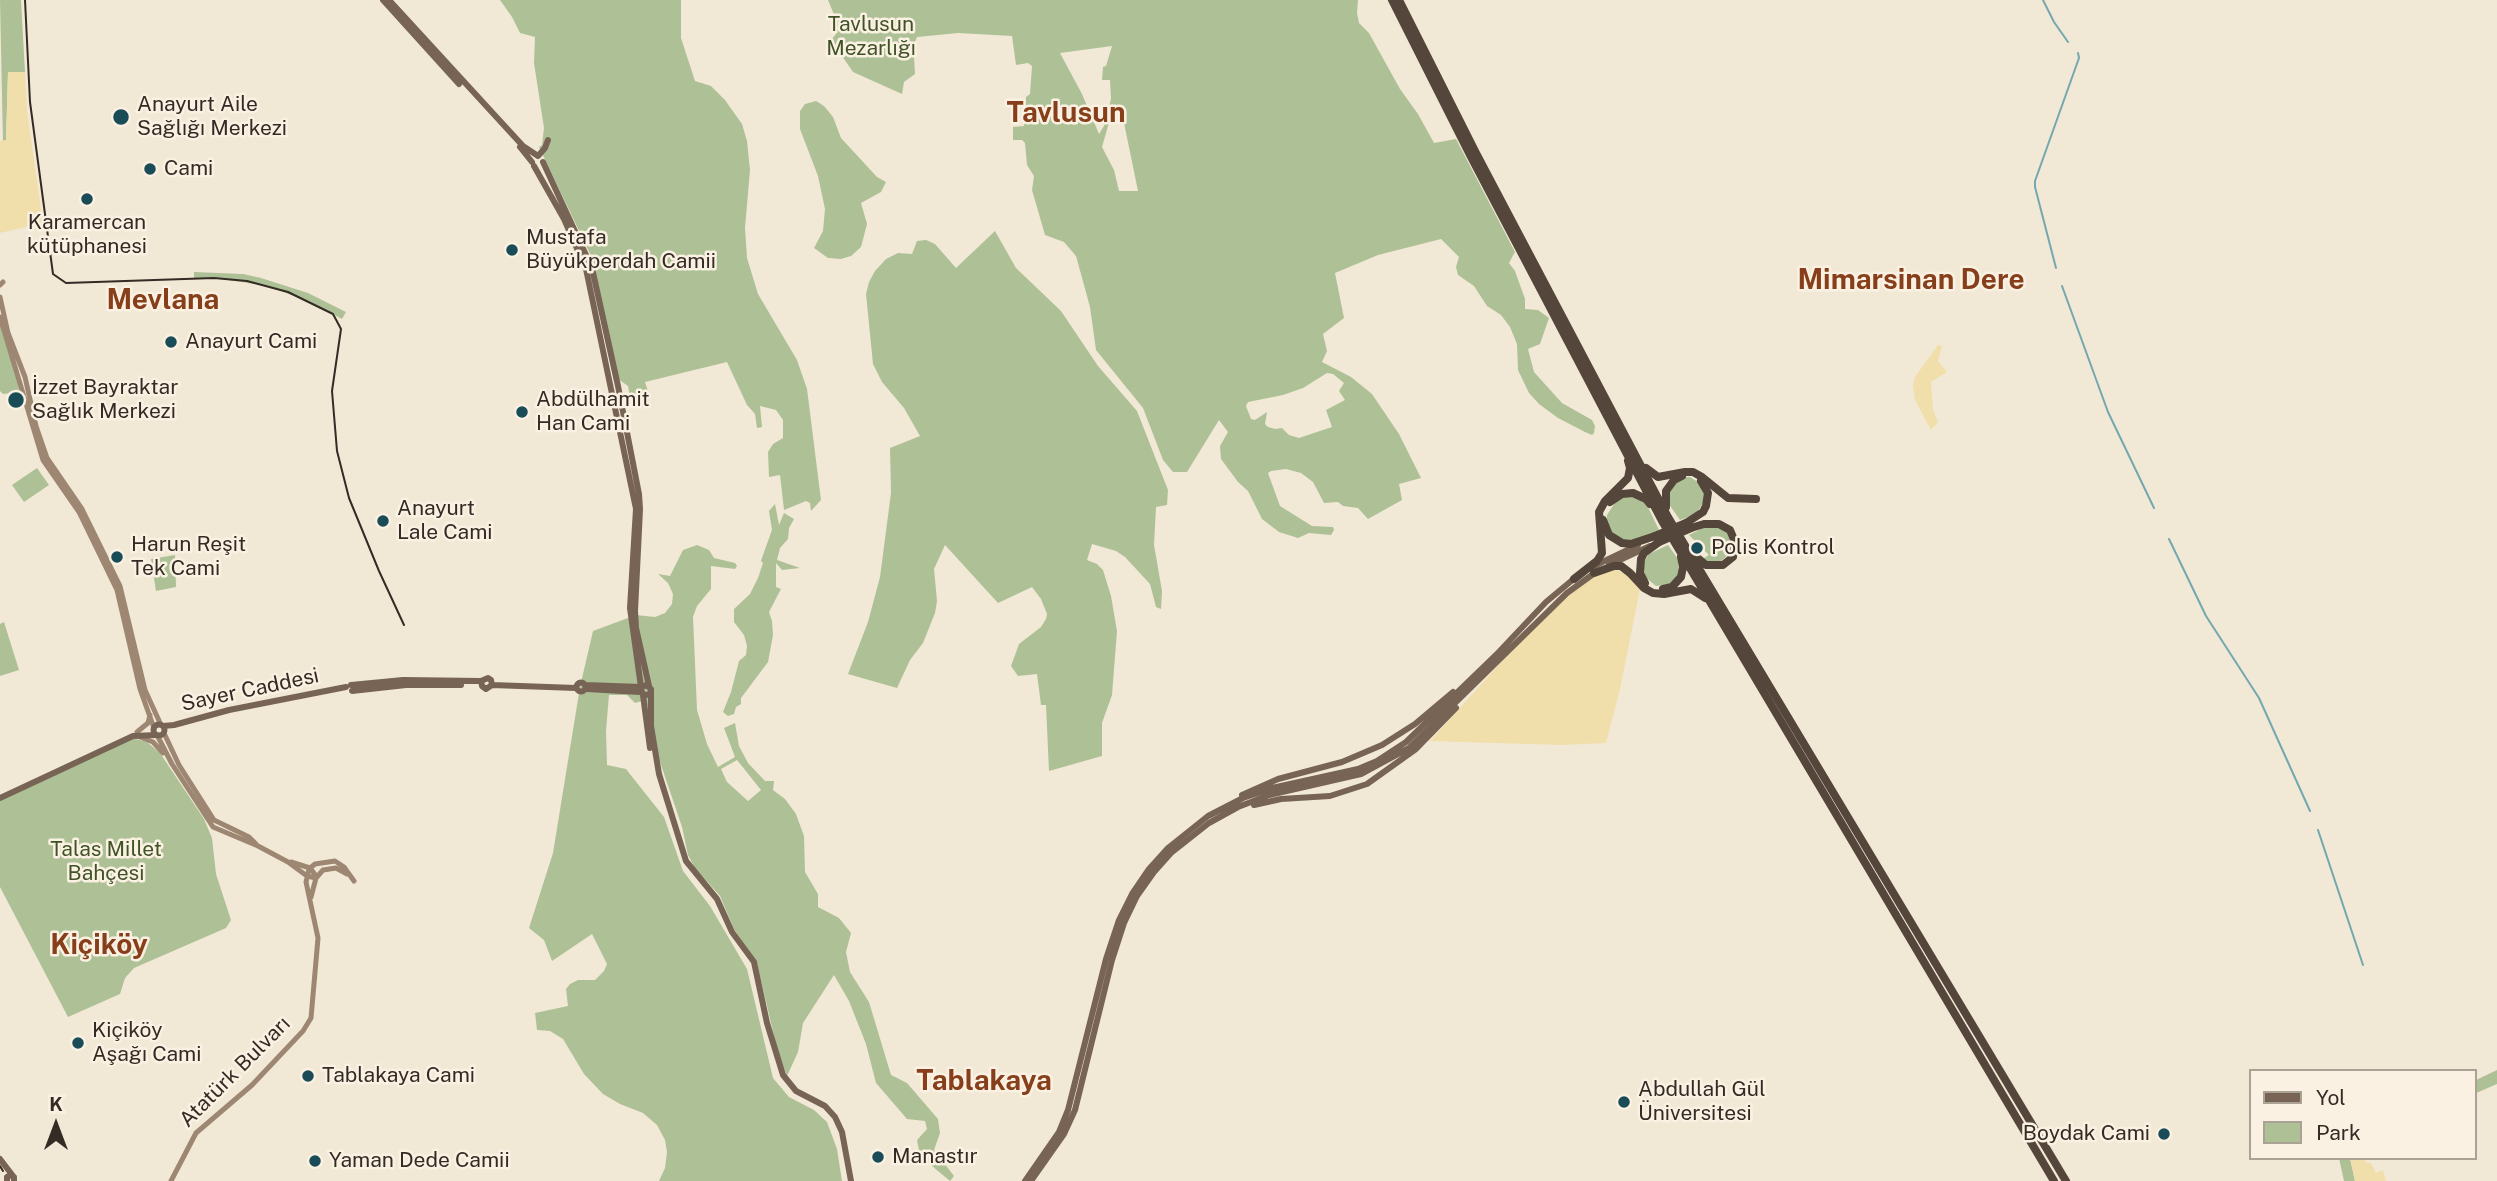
<!DOCTYPE html>
<meta charset="utf-8">
<style>
body{margin:0}
#map{position:relative;width:2497px;height:1181px;overflow:hidden;background:#f2e8d6;font-family:"Public Sans",sans-serif}
canvas{display:block}
.legend{position:absolute;left:2249px;top:1069px;width:228px;height:91px;box-sizing:border-box;background:#faf1e2;border:2px solid #aba296;margin:0;padding:9px 12px;list-style:none;font-size:21px;color:#342b25}
.legend li{display:flex;align-items:center;gap:14px;height:35px}
.legend b{width:35px;border:2px solid #aba296}
.north{position:absolute;left:21px;top:1090px;width:70px;height:70px;-webkit-text-stroke:5px #faf1e2;paint-order:stroke;rotate:0deg;font-size:19px;font-weight:700;line-height:28px;text-align:center;color:#342b25}
.north::after{content:'';display:block;margin:auto;width:24px;height:32px;background:#342b25;clip-path:polygon(50% 0,100% 100%,50% 72%,0 100%)}
</style>
<div id="map">
<canvas width="2497" height="1181"></canvas>
<ul class="legend">
<li><b style="height:9px;background:#776455"></b>Yol</li>
<li><b style="height:19px;background:#aec196"></b>Park</li>
</ul>
<div class="north">K</div>
</div>
<script>
const g = document.querySelector('canvas').getContext('2d');
g.lineJoin = 'round';
function fillPath(path, color) { g.fillStyle = color; g.fill(path, 'evenodd'); }
const toPath = rows => new Path2D(rows.map(r => 'M' + r).join(''));
function trace(path, color, width, dash) { g.strokeStyle = color; g.lineWidth = width; g.lineCap = dash ? 'butt' : 'round'; g.setLineDash(dash || []); g.stroke(path); }
function label(font, color, halo, rows, align = 'center') {
  g.font = font + ' "Public Sans",sans-serif'; g.lineWidth = 5; g.setLineDash([]); g.textBaseline = 'middle'; g.strokeStyle = halo; g.fillStyle = color; for (const [text, x, y, turn = 0] of rows) {
    g.save(); g.translate(x, y); g.rotate((+turn || 0) * Math.PI / 180); g.textAlign = isNaN(turn) ? turn : align; if (halo) g.strokeText(text, 0, 0); g.fillText(text, 0, 0); g.restore();
  }
}
fillPath(toPath([
 [0,0,21,0,25,72,8,73,6,140,3,142],
 [500,0,681,0,681,38,695,81,711,86,725,100,742,124,747,141,750,170,745,228,747,258,758,294,797,360,807,389,821,500,811,511,810,503,806,501,784,510,780,475,769,477,768,452,773,444,783,438,783,420,776,410,760,406,762,427,757,428,755,414,747,405,727,362,645,382,649,394,648,404,641,408,631,404,628,386,618,379,593,260,539,147,542,145,544,128,534,63,535,37,520,33,512,17],
 [828,0,1358,0,1357,13,1359,23,1369,33,1400,89,1418,114,1434,143,1456,139,1515,252,1509,263,1515,271,1525,299,1525,309,1538,310,1549,318,1540,344,1528,349,1534,372,1562,403,1592,420,1595,426,1594,433,1592,435,1585,432,1558,418,1539,404,1529,393,1518,370,1517,344,1510,327,1501,315,1487,306,1474,286,1458,275,1456,267,1459,257,1441,239,1378,255,1335,273,1344,318,1323,334,1327,351,1322,362,1351,377,1372,394,1399,434,1421,478,1399,484,1402,500,1368,519,1358,508,1343,506,1338,502,1324,503,1313,482,1301,473,1286,469,1271,471,1268,473,1280,506,1312,526,1333,527,1334,530,1331,535,1309,533,1298,538,1279,532,1262,519,1248,491,1238,482,1221,459,1220,446,1228,432,1219,420,1187,472,1173,472,1163,460,1143,408,1096,350,1090,307,1076,256,1064,242,1045,235,1032,190,1034,176,1027,165,1025,143,1022,140,1013,140,1013,127,1024,126,1026,97,1030,94,1032,66,1028,63,1016,65,1012,36,958,33,917,37,915,42,910,44,914,57,915,74,904,82,902,94,853,72,831,40,836,34,835,17],
 [1112,46,1106,66,1103,67,1102,80,1110,80,1111,99,1104,126,1099,134,1082,94,1060,53],
 [1113,117,1123,118,1138,191,1119,191,1114,170,1102,147,1110,119],
 [1327,373,1333,374,1344,383,1339,391,1345,400,1326,410,1332,427,1299,438,1289,435,1282,428,1275,429,1268,427,1265,424,1267,412,1255,420,1251,419,1246,406,1248,402,1283,395,1303,388],
 [816,101,824,106,833,117,841,138,877,177,886,182,881,192,861,203,867,224,861,247,851,256,841,259,828,258,814,248,823,231,825,209,818,176,800,129,800,111,805,104],
 [995,231,1016,268,1061,311,1098,366,1137,411,1168,490,1167,505,1156,507,1154,545,1162,591,1161,609,1156,607,1150,584,1125,557,1116,551,1092,544,1087,560,1097,564,1103,570,1111,596,1117,631,1112,695,1102,723,1102,756,1049,771,1046,705,1041,705,1037,674,1018,676,1011,666,1019,644,1041,627,1046,619,1047,614,1041,599,1032,587,998,603,945,545,934,569,937,601,935,613,923,643,910,660,897,688,848,674,868,622,880,577,891,493,890,448,920,436,904,408,882,382,873,364,866,294,869,282,875,271,886,259,898,253,912,254,917,241,926,240,935,244,956,268],
 [194,272,243,274,261,278,308,293,346,312,342,319,310,302,267,286,222,279,194,279],
 [0,323,18,379,19,392,3,394,0,391],
 [37,468,49,485,24,502,12,485],
 [1682,477,1690,477,1701,484,1704,491,1704,501,1696,514,1680,520,1666,500,1667,492],
 [1632,496,1646,503,1660,532,1629,542,1612,534,1607,522,1607,515,1614,504,1622,497],
 [775,504,779,525,784,513,794,519,789,528,788,539,780,548,777,560,800,568,782,570,776,563,776,587,781,589,769,612,772,621,773,635,768,662,741,698,741,704,736,707,734,714,728,716,723,712,731,692,739,661,746,655,747,646,744,635,734,622,734,609,750,594,758,578,763,563,761,561,763,555,772,530,769,511],
 [1705,527,1723,528,1731,537,1732,551,1720,562,1715,564,1701,560,1709,555,1689,535],
 [697,545,709,550,714,558,735,563,737,566,735,569,711,566,711,589,697,606,693,617,697,710,707,744,718,767,735,757,724,728,735,723,739,746,748,763,765,781,774,781,773,790,785,799,796,814,804,836,805,872,818,894,818,907,839,918,851,933,846,952,850,972,869,1002,891,1075,907,1083,938,1119,940,1133,934,1150,954,1176,950,1181,920,1156,917,1140,927,1129,925,1121,907,1119,876,1083,866,1044,849,1001,834,975,803,1023,798,1052,787,1076,777,1049,757,963,734,929,720,896,695,868,688,855,682,827,658,756,646,700,635,703,627,695,609,695,606,731,607,765,626,769,664,817,683,871,710,906,747,969,773,1078,789,1097,814,1110,827,1122,837,1149,842,1181,659,1181,665,1168,667,1152,665,1140,657,1125,643,1113,620,1104,603,1094,584,1074,563,1039,550,1031,537,1030,535,1013,568,1006,566,989,570,984,578,980,595,980,604,971,607,964,592,934,552,961,544,940,529,928,553,853,580,687,593,631,636,615,655,617,665,613,672,604,673,594,668,583,658,574,670,576,683,550],
 [737,760,761,790,748,801,727,782,721,769],
 [1668,545,1678,559,1679,575,1671,584,1656,586,1645,577,1643,563,1649,554],
 [175,555,176,587,156,591,151,559],
 [4,622,19,670,0,676,0,624],
 [129,737,147,742,160,753,204,819,212,838,216,874,231,920,226,928,134,968,125,978,120,994,68,1017,0,887,0,796],
 [2497,1070,2497,1084,2474,1094,2474,1081],
 [2339,1158,2350,1158,2355,1181,2344,1181]
]), '#aec196');
fillPath(toPath([
 [8,72,25,72,27,111,43,223,0,233,0,141,6,140],
 [1938,345,1942,346,1938,361,1947,372,1931,382,1933,410,1938,422,1931,430,1915,400,1913,385,1915,377],
 [1614,569,1626,574,1640,589,1620,689,1606,743,1562,745,1430,741,1541,618,1589,578],
 [2350,1158,2365,1158,2366,1163,2371,1163,2376,1173,2383,1170,2386,1181,2355,1181]
]), '#f0dfaa');
trace(toPath([
 [2043,0,2054,22,2068,42],
 [2056,268,2035,187,2035,181,2079,58,2078,53],
 [2062,286,2108,412,2154,508],
 [2169,539,2206,616,2259,698,2310,811],
 [2318,830,2363,965]
]), '#74a7b0', 2);
trace(toPath([
 [0,285,3,282],
 [0,297,8,333,25,377,36,426,47,458,82,509,120,586,145,690,161,725],
 [0,317,43,460,79,512,117,590,140,689,154,728],
 [137,732,148,723,150,715],
 [164,733,179,765,214,820,249,837,256,844],
 [157,735,172,764,213,827,258,846,288,862,307,876,316,878],
 [140,737,153,742,163,753],
 [291,862,310,868,317,877],
 [311,897,316,878,323,870,336,868,347,874],
 [171,1181,196,1133,252,1085,303,1031,311,1018,318,938,306,882,309,869,315,864,335,861,344,867,354,881]
]), '#9d8773', 5);
trace(toPath([
 [383,0,459,84],
 [389,0,523,146,538,156,545,148,548,140],
 [520,147,532,162],
 [543,162,592,268,618,386,639,494,640,509,635,611,636,628,649,686],
 [534,166,564,219,586,269,636,509,630,608,641,687,585,685],
 [1609,565,1650,546],
 [1594,566,1638,545],
 '576.5 687a4.5 4.5 0 1 1 9 0a4.5 4.5 0 1 1-9 0Z',
 [351,685,403,680,481,681],
 [492,685,491,680,488,678,481,681,482,686,486,689,492,685,576,688],
 [587,689,640,692],
 [352,691,406,685,461,685],
 [651,693,644,696,640,688,646,685,651,689,651,726,659,774,686,861,717,899,732,932,754,962,767,1023,783,1075,796,1091,825,1106,835,1117,842,1132,851,1181],
 [643,695,650,748],
 '153.5 730a5.5 5.5 0 1 1 11 0a5.5 5.5 0 1 1-11 0Z',
 [163,726,174,725,229,710,346,687],
 [1242,795,1278,779,1342,762,1382,745,1415,724,1453,692],
 [0,798,133,736,156,735],
 [1254,805,1281,799,1330,796,1367,784,1416,749,1456,708],
 [0,1159,13,1176],
 [7,1181,7,1177,11,1175,14,1177,14,1181],
 [1025,1181,1059,1132,1068,1110,1106,959,1119,920,1132,894,1149,869,1168,848,1208,816,1243,798,1272,788,1358,769,1377,761,1406,742,1496,655,1546,602,1576,577],
 [1031,1181,1064,1134,1075,1110,1112,960,1124,923,1137,896,1154,872,1171,853,1209,823,1238,807,1269,795,1361,774,1409,748,1567,593,1596,572]
]), '#776455', 6);
trace(toPath([
 [1392,0,1470,155,1662,521,2054,1181],
 [1399,0,1476,153,1668,517,2066,1181],
 [1646,468,1658,477,1685,472,1693,472,1702,477,1728,498,1756,499],
 [1610,502,1622,494,1633,493,1646,499,1650,504],
 [1666,507,1666,491,1674,480,1682,476],
 [1603,520,1609,535,1622,543,1631,544,1655,536],
 [1686,523,1703,512,1706,506,1708,493,1701,481],
 [1691,528,1704,524,1719,524,1730,530,1735,542,1733,557,1723,565,1706,565,1693,554],
 [1594,573,1614,566,1621,566,1630,573,1644,588,1653,593,1664,594,1691,589,1705,598],
 [1574,579,1597,561,1602,553,1599,512,1605,501,1628,478,1630,468,1628,461],
 [1645,583,1640,573,1641,559,1644,553,1659,542],
 [1663,589,1672,587,1681,577,1683,567,1681,557]
]), '#55463b', 8);
trace(toPath([
 [25,0,30,102,53,274,66,283,214,278,247,281,288,292,333,314,341,329,332,391,337,451,349,498,379,571,404,625],
 [0,1166,3,1171]
]), '#342b25', 2);
trace(toPath([
 [1655,536,1686,523],
 [1659,542,1691,528]
]), '#55463b', 8);
for (const [x, y, r, color] of [
 [121,117,9,"#194c57"],
 [150,169,7,"#194c57"],
 [87,199,7,"#194c57"],
 [512,250,7,"#194c57"],
 [171,342,7,"#194c57"],
 [16,400,9,"#194c57"],
 [522,412,7,"#194c57"],
 [383,521,7,"#194c57"],
 [1697,548,7,"#194c57"],
 [117,557,7,"#194c57"],
 [78,1043,7,"#194c57"],
 [308,1076,7,"#194c57"],
 [1624,1102,7,"#194c57"],
 [2164,1134,7,"#194c57"],
 [878,1157,7,"#194c57"],
 [315,1161,7,"#194c57"]
]) { const dot = new Path2D(); dot.arc(x, y, r, 0, 2 * Math.PI); g.fillStyle = color; g.fill(dot); trace(dot, '#faf1e2', 2.5); }
label('21px', '#3f5327', '#faf1e2', [
 ["Tavlusun",871,25],
 ["Mezarlığı",871,49],
 ["Talas Millet",106,850],
 ["Bahçesi",106,874]
]);
label('21px', '#342b25', '#faf1e2', [
 ["Anayurt Aile",137,105],
 ["Sağlığı Merkezi",137,129],
 ["Cami",164,169],
 ["Karamercan",87,223,"center"],
 ["kütüphanesi",87,247,"center"],
 ["Mustafa",526,238],
 ["Büyükperdah Camii",526,262],
 ["Anayurt Cami",185,342],
 ["İzzet Bayraktar",32,388],
 ["Sağlık Merkezi",32,412],
 ["Abdülhamit",536,400],
 ["Han Cami",536,424],
 ["Anayurt",397,509],
 ["Lale Cami",397,533],
 ["Harun Reşit",131,545],
 ["Tek Cami",131,569],
 ["Polis Kontrol",1711,548],
 ["Kiçiköy",92,1031],
 ["Aşağı Cami",92,1055],
 ["Tablakaya Cami",322,1076],
 ["Abdullah Gül",1638,1090],
 ["Üniversitesi",1638,1114],
 ["Boydak Cami",2150,1134,"right"],
 ["Manastır",892,1157],
 ["Yaman Dede Camii",329,1161]
], 'left');
label('21px', '#342b25', '#faf1e2', [
 ["Sayer Caddesi",250,690,-12],
 ["Atatürk Bulvarı",235,1072,-45]
]);
label('bold 28px', '#863f1a', '#faf1e2', [
 ["Tavlusun",1066,113],
 ["Mimarsinan Dere",1911,280],
 ["Mevlana",163,300],
 ["Kiçiköy",99,945],
 ["Tablakaya",984,1081]
]);
</script>
